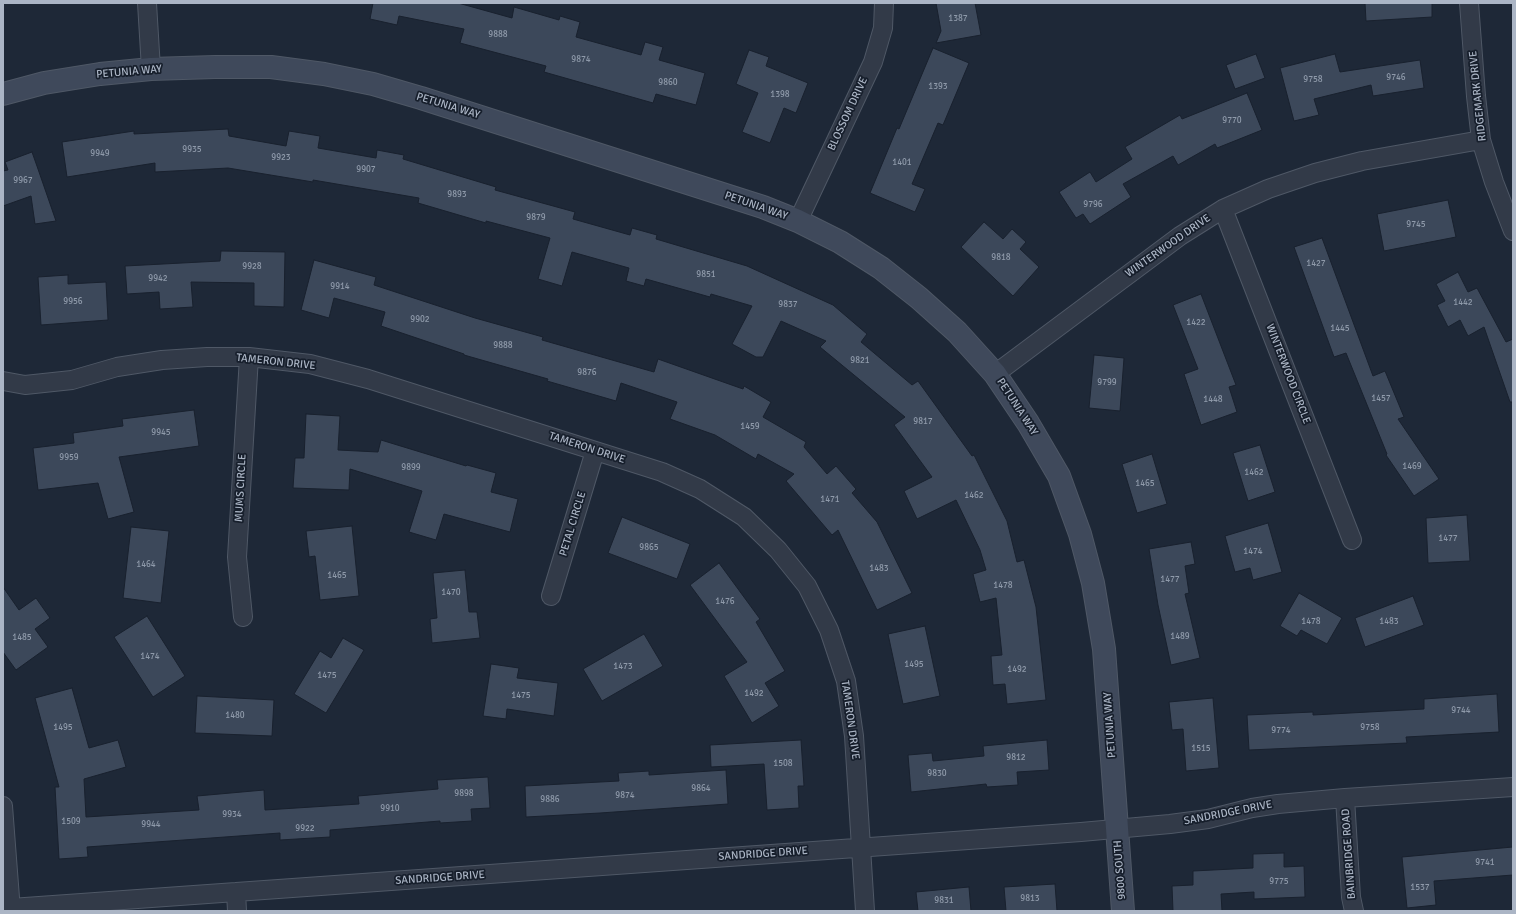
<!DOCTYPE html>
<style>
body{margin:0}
#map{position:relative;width:1516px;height:914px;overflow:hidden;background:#1e2837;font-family:Signika,sans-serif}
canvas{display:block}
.frame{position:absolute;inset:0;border:4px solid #abb5c5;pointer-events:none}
</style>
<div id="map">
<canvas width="1516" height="914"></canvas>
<div class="frame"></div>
</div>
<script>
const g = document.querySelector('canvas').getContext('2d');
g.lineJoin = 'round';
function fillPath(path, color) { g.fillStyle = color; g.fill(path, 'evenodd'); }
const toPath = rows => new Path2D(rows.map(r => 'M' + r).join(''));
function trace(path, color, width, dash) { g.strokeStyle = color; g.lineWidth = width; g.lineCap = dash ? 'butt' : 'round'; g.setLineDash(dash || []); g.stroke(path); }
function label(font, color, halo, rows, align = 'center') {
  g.font = font + ' Signika,sans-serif'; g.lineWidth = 3.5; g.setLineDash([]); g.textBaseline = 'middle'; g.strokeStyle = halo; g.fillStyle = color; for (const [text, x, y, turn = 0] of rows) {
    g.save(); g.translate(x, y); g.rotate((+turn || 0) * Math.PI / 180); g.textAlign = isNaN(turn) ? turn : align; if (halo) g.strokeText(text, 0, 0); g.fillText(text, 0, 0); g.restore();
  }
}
const building = toPath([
 [373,3,458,3,512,18,514,7,559,20,560,16,580,22,576,37,641,55,645,42,663,47,659,60,705,73,696,105,656,94,653,103,544,72,546,66,460,43,464,29,399,16,397,25,370,19,373,3],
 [936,3,975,3,981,35,936,43,941,31,936,3],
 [1365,3,1432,3,1432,17,1366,21,1365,3],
 [933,48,969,63,943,125,938,123,912,184,925,189,915,212,870,193,897,128,899,129,933,48],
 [749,50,769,57,766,66,808,83,796,113,784,108,770,143,742,132,758,93,736,84,749,50],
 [1256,54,1265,78,1235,89,1226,65,1256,54],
 [1335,54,1340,72,1420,60,1424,88,1373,96,1371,85,1314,99,1319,115,1294,121,1280,68,1335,54],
 [1247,93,1262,130,1217,148,1215,144,1178,165,1173,156,1123,184,1131,197,1090,224,1083,214,1076,218,1059,192,1090,172,1096,182,1132,159,1125,147,1180,115,1182,119,1247,93],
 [228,129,229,136,286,146,289,131,320,136,318,148,376,158,377,150,404,155,403,159,496,187,495,190,575,212,573,219,630,235,632,228,657,235,656,239,747,266,833,305,867,334,861,342,912,385,918,381,972,456,974,455,1007,521,1017,562,1024,560,1036,607,1046,700,1007,704,1005,684,993,685,991,656,1002,655,996,598,980,602,973,574,986,570,980,550,956,500,917,519,904,491,932,477,894,425,905,417,820,347,826,341,781,321,763,357,756,357,732,344,752,306,711,294,710,297,646,279,644,286,626,281,629,268,572,252,562,286,538,279,550,238,486,221,486,223,418,203,419,198,313,180,313,182,228,168,155,172,155,163,67,177,62,142,134,131,134,134,228,129],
 [32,152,38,169,56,221,35,224,31,196,3,206,3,171,8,170,5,162,32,152],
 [1448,200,1456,237,1384,251,1377,214,1448,200],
 [984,222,1003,239,1012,229,1026,242,1020,249,1039,267,1013,296,961,247,984,222],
 [1322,238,1373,376,1385,371,1404,417,1398,419,1439,479,1414,496,1386,455,1387,454,1346,353,1334,357,1294,247,1322,238],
 [221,251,285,252,284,307,254,306,254,283,191,282,193,307,160,309,159,292,127,294,125,266,220,261,221,251],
 [314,260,376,277,374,285,475,318,543,337,542,340,654,372,658,359,743,389,744,386,771,402,763,417,806,442,804,447,827,474,836,466,856,489,852,493,877,522,912,593,877,610,838,530,832,535,786,481,794,474,758,454,756,459,715,435,670,419,677,402,621,383,616,401,547,381,548,379,464,355,464,354,381,326,385,312,334,298,329,318,301,310,314,260],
 [1458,272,1468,292,1477,288,1506,342,1513,339,1513,402,1510,402,1484,327,1468,336,1460,320,1448,327,1437,305,1445,301,1436,284,1458,272],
 [68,275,68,284,106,282,108,320,41,325,38,277,68,275],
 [1201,294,1236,385,1229,387,1237,412,1201,425,1184,374,1198,369,1173,305,1201,294],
 [1094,355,1124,358,1120,411,1089,408,1094,355],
 [194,410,199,446,119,457,134,512,108,519,98,483,38,490,33,448,74,443,73,433,123,426,122,419,194,410],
 [306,414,340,416,338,450,378,452,381,440,466,466,467,465,496,473,491,492,518,499,510,532,444,514,436,540,409,532,422,491,350,469,349,490,293,488,295,458,304,458,306,414],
 [1260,445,1275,492,1248,501,1233,453,1260,445],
 [1152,454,1167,504,1137,513,1122,464,1152,454],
 [1467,515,1470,561,1428,563,1426,518,1467,515],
 [622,517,690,544,677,579,608,553,622,517],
 [1268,523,1282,572,1253,580,1250,568,1235,572,1225,536,1268,523],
 [352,526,359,596,320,600,315,556,309,557,306,531,352,526],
 [131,527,169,531,161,603,123,598,131,527],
 [1191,542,1195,564,1185,566,1189,593,1185,594,1200,658,1171,665,1158,605,1149,549,1191,542],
 [719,563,760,619,756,622,785,671,765,683,779,706,752,723,724,676,747,662,690,585,719,563],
 [465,570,469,612,477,612,480,638,432,643,430,619,437,618,433,573,465,570],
 [3,587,19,610,36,598,50,618,35,629,48,647,16,670,3,652,3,587],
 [1299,593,1342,618,1327,644,1301,630,1297,636,1280,626,1299,593],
 [1413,596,1424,625,1365,647,1355,618,1413,596],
 [147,616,185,676,153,697,114,637,147,616],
 [925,626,940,696,903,704,888,634,925,626],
 [644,634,663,666,602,701,583,669,644,634],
 [343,638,364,650,326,713,294,694,320,651,331,658,343,638],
 [491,664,519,668,517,678,558,683,554,716,507,709,506,719,483,716,491,664],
 [72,688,89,748,118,740,126,767,84,779,86,817,199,810,197,796,264,790,265,810,359,804,358,796,438,789,437,780,488,777,490,808,471,809,472,821,440,823,440,821,330,830,330,837,280,840,280,833,87,847,88,857,59,859,55,787,59,787,35,698,72,688],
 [1497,694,1499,732,1406,737,1407,743,1249,750,1247,715,1313,712,1313,715,1424,709,1424,699,1497,694],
 [197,696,274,700,272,736,195,733,197,696],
 [1213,698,1219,768,1186,771,1183,729,1172,730,1169,702,1213,698],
 [801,740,804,786,798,786,799,808,767,810,764,764,711,767,710,745,801,740],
 [1047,740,1049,770,1017,772,1018,785,987,787,986,784,911,792,908,755,932,753,933,761,984,756,983,746,1047,740],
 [726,770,728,804,600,813,526,817,525,786,619,781,618,773,649,771,649,775,726,770],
 [1513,847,1513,875,1434,881,1436,905,1407,908,1402,857,1513,847],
 [1284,853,1284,867,1304,866,1305,897,1254,899,1254,892,1221,894,1222,911,1173,911,1172,886,1193,885,1193,871,1253,868,1253,854,1284,853],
 [1055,884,1057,911,1006,911,1004,887,1055,884],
 [969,887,971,911,918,911,916,892,969,887]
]);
fillPath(building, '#3c485a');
trace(building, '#19212e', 1);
const street = toPath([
 [147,3,151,69],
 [1469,3,1476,96,1481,140,1494,182,1513,231],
 [1223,209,1352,540],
 [798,221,873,62,883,28,884,3],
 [995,374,1180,236,1223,209,1268,189,1315,173,1362,161,1481,140],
 [3,381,25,385,72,380,117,367,162,360,207,357,249,357,310,364,368,379,662,472,700,489,744,517,778,550,807,586,829,630,846,681,854,736,865,911],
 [551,596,595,451],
 [243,617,237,557,249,357],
 [1345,798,1351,897,1354,911],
 [3,806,11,911],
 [236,892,237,911],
 [11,908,1081,832,1170,824,1208,819,1252,808,1278,804,1345,798,1513,787]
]);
const secondary = toPath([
 [3,94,44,83,100,74,151,69,215,67,271,67,324,74,373,84,421,98,763,207,798,221,840,242,881,268,919,298,957,332,995,374,1028,423,1059,476,1080,534,1093,583,1104,649,1123,911]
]);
trace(street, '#4f5866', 20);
trace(secondary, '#4f5866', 24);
trace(street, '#323a48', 18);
trace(secondary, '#3f495b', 22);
label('9px', '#8f9aaa', null, [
 ["1387",958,19],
 ["9888",498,35],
 ["9874",581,60],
 ["9746",1396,78],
 ["9758",1313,80],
 ["9860",668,83],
 ["1393",938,87],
 ["1398",780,95],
 ["9770",1232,121],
 ["9935",192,150],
 ["9949",100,154],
 ["9923",281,158],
 ["1401",902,163],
 ["9907",366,170],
 ["9967",23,181],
 ["9893",457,195],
 ["9796",1093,205],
 ["9879",536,218],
 ["9745",1416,225],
 ["9818",1001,258],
 ["1427",1316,264],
 ["9928",252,267],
 ["9851",706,275],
 ["9942",158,279],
 ["9914",340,287],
 ["9956",73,302],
 ["1442",1463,303],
 ["9837",788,305],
 ["9902",420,320],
 ["1422",1196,323],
 ["1445",1340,329],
 ["9888",503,346],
 ["9821",860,361],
 ["9876",587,373],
 ["9799",1107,383],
 ["1457",1381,399],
 ["1448",1213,400],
 ["9817",923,422],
 ["1459",750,427],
 ["9945",161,433],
 ["9959",69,458],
 ["1469",1412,467],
 ["9899",411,468],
 ["1462",1254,473],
 ["1465",1145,484],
 ["1462",974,496],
 ["1471",830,500],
 ["1477",1448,539],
 ["9865",649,548],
 ["1474",1253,552],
 ["1464",146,565],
 ["1483",879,569],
 ["1465",337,576],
 ["1477",1170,580],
 ["1478",1003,586],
 ["1470",451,593],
 ["1476",725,602],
 ["1478",1311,622],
 ["1483",1389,622],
 ["1489",1180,637],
 ["1485",22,638],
 ["1474",150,657],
 ["1495",914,665],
 ["1473",623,667],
 ["1492",1017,670],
 ["1475",327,676],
 ["1492",754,694],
 ["1475",521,696],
 ["9744",1461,711],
 ["1480",235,716],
 ["1495",63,728],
 ["9758",1370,728],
 ["9774",1281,731],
 ["1515",1201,749],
 ["9812",1016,758],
 ["1508",783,764],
 ["9830",937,774],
 ["9864",701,789],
 ["9898",464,794],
 ["9874",625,796],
 ["9886",550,800],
 ["9910",390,809],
 ["9934",232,815],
 ["1509",71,822],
 ["9944",151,825],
 ["9922",305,829],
 ["9741",1485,863],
 ["9775",1279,882],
 ["1537",1420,888],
 ["9813",1030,899],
 ["9831",944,901]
]);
label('11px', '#abb5c5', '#171f2c', [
 ["PETUNIA WAY",129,72,-5],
 ["RIDGEMARK DRIVE",1478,96,-96],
 ["PETUNIA WAY",448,106,17],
 ["BLOSSOM DRIVE",848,114,-65],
 ["PETUNIA WAY",756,206,19],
 ["WINTERWOOD DRIVE",1168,246,-35],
 ["TAMERON DRIVE",276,362,6],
 ["WINTERWOOD CIRCLE",1288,374,69],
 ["PETUNIA WAY",1017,407,57],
 ["TAMERON DRIVE",587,448,18],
 ["MUMS CIRCLE",241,488,-87],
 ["PETAL CIRCLE",573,524,-73],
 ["TAMERON DRIVE",850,720,82],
 ["PETUNIA WAY",1110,725,-94],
 ["SANDRIDGE DRIVE",1228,813,-11],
 ["SANDRIDGE DRIVE",763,854,-4],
 ["BAINBRIDGE ROAD",1349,854,-94],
 ["9800 SOUTH",1120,870,-94],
 ["SANDRIDGE DRIVE",440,878,-4]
]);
</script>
